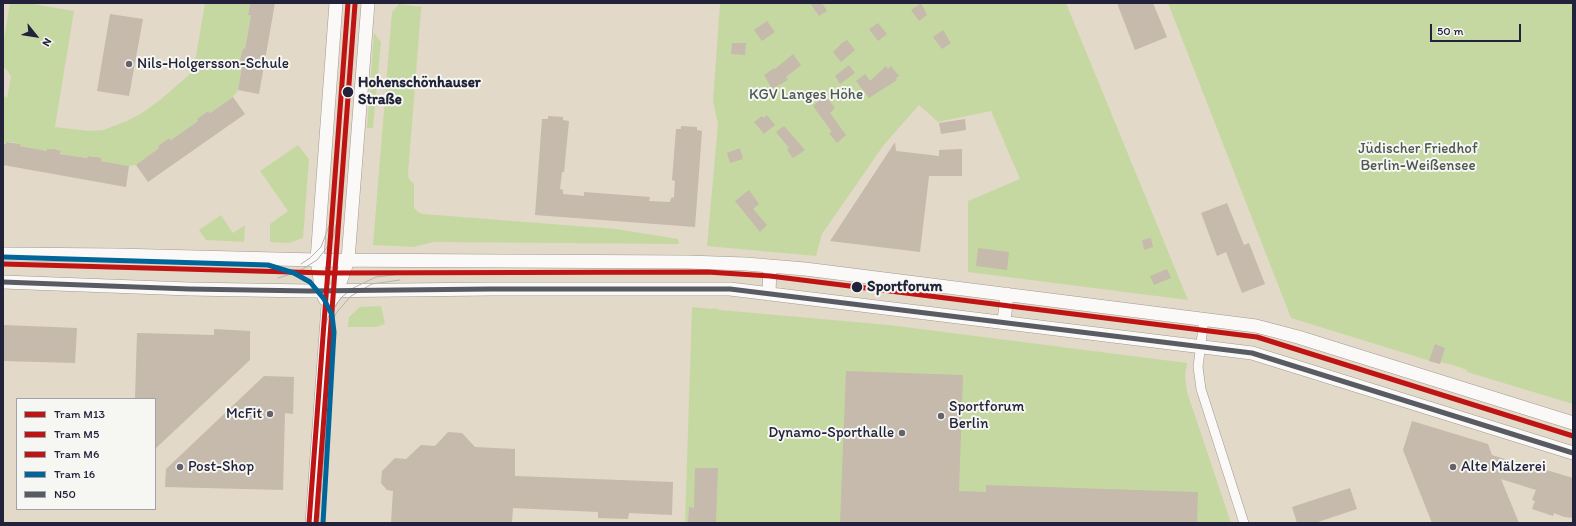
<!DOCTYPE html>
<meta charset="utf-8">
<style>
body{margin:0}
#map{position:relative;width:1576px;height:526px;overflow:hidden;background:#e3d9c8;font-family:Itim,sans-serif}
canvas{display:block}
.frame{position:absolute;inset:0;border:4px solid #22223b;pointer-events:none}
.legend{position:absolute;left:16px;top:398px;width:140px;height:112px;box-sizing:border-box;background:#f6f6f2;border:1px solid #a1a1a9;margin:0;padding:5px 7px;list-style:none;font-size:12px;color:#22223b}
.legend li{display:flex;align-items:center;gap:8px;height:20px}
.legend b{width:20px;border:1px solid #a1a1a9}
.north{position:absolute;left:16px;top:16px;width:40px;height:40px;-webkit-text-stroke:3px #f6f6f2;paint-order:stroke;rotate:120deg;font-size:11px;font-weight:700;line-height:16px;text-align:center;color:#22223b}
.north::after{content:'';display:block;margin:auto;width:14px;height:18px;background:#22223b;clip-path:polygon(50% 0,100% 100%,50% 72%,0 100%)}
.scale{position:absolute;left:1430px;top:24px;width:91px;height:18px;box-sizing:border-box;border:2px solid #22223b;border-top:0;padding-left:5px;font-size:12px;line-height:14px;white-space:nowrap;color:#22223b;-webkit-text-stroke:3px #f6f6f2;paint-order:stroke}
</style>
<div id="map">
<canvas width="1576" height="526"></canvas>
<div class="frame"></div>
<ul class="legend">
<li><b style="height:5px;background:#be1414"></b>Tram M13</li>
<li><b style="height:5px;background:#be1414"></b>Tram M5</li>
<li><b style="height:5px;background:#be1414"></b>Tram M6</li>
<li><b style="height:5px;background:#069"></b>Tram 16</li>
<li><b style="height:5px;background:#595b62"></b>N50</li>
</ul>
<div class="north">N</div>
<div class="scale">50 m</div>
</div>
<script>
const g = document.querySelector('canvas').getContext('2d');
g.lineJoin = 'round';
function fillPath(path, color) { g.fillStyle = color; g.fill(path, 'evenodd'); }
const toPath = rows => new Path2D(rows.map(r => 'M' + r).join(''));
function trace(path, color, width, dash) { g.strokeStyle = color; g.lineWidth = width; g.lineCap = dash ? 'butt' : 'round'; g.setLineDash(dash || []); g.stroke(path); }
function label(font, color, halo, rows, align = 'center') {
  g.font = font + ' Itim,sans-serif'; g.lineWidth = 4; g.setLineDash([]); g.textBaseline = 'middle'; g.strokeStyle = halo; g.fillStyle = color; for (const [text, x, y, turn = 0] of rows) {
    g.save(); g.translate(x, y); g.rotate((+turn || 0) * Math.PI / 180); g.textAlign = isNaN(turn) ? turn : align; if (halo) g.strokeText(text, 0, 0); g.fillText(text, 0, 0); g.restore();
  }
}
fillPath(toPath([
 [10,3,28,3,74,11,55,127,90,131,103,130,127,121,142,113,160,100,189,75,190,72,196,56,205,3,250,3,248,14,251,15,245,49,243,48,241,61,243,61,238,90,233,97,210,113,208,111,197,119,198,121,171,140,169,138,158,146,159,148,136,165,129,166,101,161,101,159,93,156,88,156,87,158,61,154,61,151,54,149,48,149,47,151,20,146,20,144,12,142,3,143,3,95,7,98,11,76,6,69,3,68,3,45],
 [720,3,1066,3,1188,300,968,272,968,201,1020,179,991,111,938,122,919,105,883,146,822,234,816,256,707,246,718,124,713,101],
 [1168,3,1573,3,1573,404,1467,372,1467,370,1456,366,1441,362,1440,364,1291,318],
 [399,4,422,7,421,10,408,174,409,179,414,184,414,208,418,212,423,214,616,229,678,239,679,244,434,242,413,247,373,245,392,12],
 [374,33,381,42,373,128,367,128],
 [298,145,309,159,303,238,289,243,270,242,270,224,288,211,260,171],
 [221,215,233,233,245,225,244,242,206,240,199,230],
 [381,306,385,324,376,327,348,327,349,317,360,307],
 [692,307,712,309,714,308,720,310,889,325,1187,363,1185,376,1187,392,1231,523,685,523]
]), '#c6d8a2');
fillPath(toPath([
 [250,3,275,3,259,94,238,90,243,61,240,61,243,48,245,49,251,15,248,15],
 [810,3,822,3,827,11,819,16],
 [921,3,927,15,919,21,911,10],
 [1117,3,1153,3,1167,37,1135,50],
 [110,14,143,19,129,96,97,91],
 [767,21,775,32,762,41,754,30],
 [878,23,887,34,878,41,869,29],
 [943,30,951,43,942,49,933,37],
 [847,40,855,50,841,62,833,52,842,43],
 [732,43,746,43,745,55,731,54],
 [793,54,801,65,786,77,788,80,772,89,764,75,774,68,775,69],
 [849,65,855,73,840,84,835,76],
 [886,66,888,69,891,66,899,76,896,78,897,80,869,98,856,81,865,74,870,81],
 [825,95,835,108,830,113,846,135,837,143,829,133,832,132,813,106],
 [233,97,245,114,148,182,136,165,159,148,158,146,169,138,171,140,198,121,197,119,208,111,210,113],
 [767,115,775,125,764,134,754,122,762,116,764,118],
 [548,116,563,117,563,120,569,121,564,172,562,172,560,189,563,190,563,194,584,196,584,192,650,197,649,201,670,202,671,198,674,197,675,181,672,180,676,129,681,129,681,126,697,127,697,130,702,131,695,227,535,215,542,119,548,119],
 [965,119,966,130,941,134,939,123],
 [784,126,805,150,793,158,787,150,789,148,776,132],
 [6,142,20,144,20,146,47,151,47,149,54,149,61,151,60,154,87,158,88,156,96,157,101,158,101,161,129,166,126,187,3,165,3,143,6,144],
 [895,142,896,151,939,156,939,150,962,149,962,176,929,176,920,252,830,241],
 [740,148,743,159,730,163,727,153],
 [749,190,759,204,753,209,767,225,760,232,735,201],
 [1227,203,1244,245,1249,243,1265,284,1242,293,1226,252,1217,256,1201,213],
 [1151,238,1153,247,1144,250,1142,240],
 [978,248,1009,252,1007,270,976,266],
 [1167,269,1171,278,1154,285,1150,276],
 [3,325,77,328,75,363,3,361],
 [214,329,250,331,250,360,155,449,155,399,135,399,137,333,214,335],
 [1435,344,1445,348,1440,364,1429,361],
 [846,371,963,375,959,491,986,492,986,485,1198,492,1197,523,840,523],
 [264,376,294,377,293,414,285,413,283,490,165,487,166,469],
 [1412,421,1488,444,1492,455,1542,471,1543,469,1573,478,1573,518,1564,517,1554,513,1553,516,1532,509,1535,501,1532,500,1536,490,1501,479,1519,523,1432,523,1403,450],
 [448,432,462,433,475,447,515,449,515,476,673,482,672,515,629,513,628,519,598,518,598,512,513,508,512,523,391,523,393,491,387,490,381,483,382,471,395,458,406,459,421,445,435,446],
 [695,468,718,468,716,523,688,523,689,507,694,508],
 [1350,488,1357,509,1315,523,1297,523,1292,507]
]), '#c5baab');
const street = toPath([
 [1204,319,1198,367,1201,389,1244,523]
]);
const secondary = toPath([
 [3,254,116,255,317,260,687,262,746,264,805,269,1256,326,1298,337,1573,423],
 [3,282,189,289,309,291,491,289,730,289,1252,353,1573,453],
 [769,294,770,266],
 [325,299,322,292,317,260,336,3],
 [1004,322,1007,294],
 [312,523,328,306,337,291,348,260,368,3]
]);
trace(street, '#9f9993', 10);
trace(secondary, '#9f9993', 14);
trace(street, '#fbf9f7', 9);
trace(secondary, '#fbf9f7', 13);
trace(toPath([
 [301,264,310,258,321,247,331,221],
 [278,278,298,272,317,260,325,250,333,238,337,221],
 [322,335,330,312,342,297,353,288,376,277,401,274],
 [328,344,329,326,337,312,351,296,372,284,400,280]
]), '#b3b1b2', 1);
trace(toPath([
 [3,282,189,289,309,291,491,289,730,289,1252,353,1573,453]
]), '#595b62', 5);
trace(toPath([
 [3,264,327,273,707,272,770,276,1257,337,1573,436]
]), '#be1414', 5);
trace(toPath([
 [309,523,348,3]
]), '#be1414', 5);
trace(toPath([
 [316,523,355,4]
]), '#be1414', 5);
trace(toPath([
 [3,257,268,265,294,273,310,282,324,299,332,315,334,332,323,523]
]), '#069', 5);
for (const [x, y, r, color] of [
 [129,64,4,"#66626c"],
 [348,92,6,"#22223b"],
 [857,287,6,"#22223b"],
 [270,414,4,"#66626c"],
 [941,416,4,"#66626c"],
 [902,433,4,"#66626c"],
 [180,467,4,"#66626c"],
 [1453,467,4,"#66626c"]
]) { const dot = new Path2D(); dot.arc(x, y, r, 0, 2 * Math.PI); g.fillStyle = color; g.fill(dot); trace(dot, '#f6f6f2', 1.5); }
label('15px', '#22223b', '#f6f6f2', [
 ["Nils-Holgersson-Schule",137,64],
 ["Sportforum",949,407],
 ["Berlin",949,424],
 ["McFit",262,414,"right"],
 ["Dynamo-Sporthalle",894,433,"right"],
 ["Post-Shop",188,467],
 ["Alte Mälzerei",1461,467]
], 'left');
label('bold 15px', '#22223b', '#f6f6f2', [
 ["Hohenschönhauser",358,83],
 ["Straße",358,100],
 ["Sportforum",867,287]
], 'left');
label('15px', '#4c5951', '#f6f6f2', [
 ["KGV Langes Höhe",806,95],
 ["Jüdischer Friedhof",1418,149],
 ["Berlin-Weißensee",1418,166]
]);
</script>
